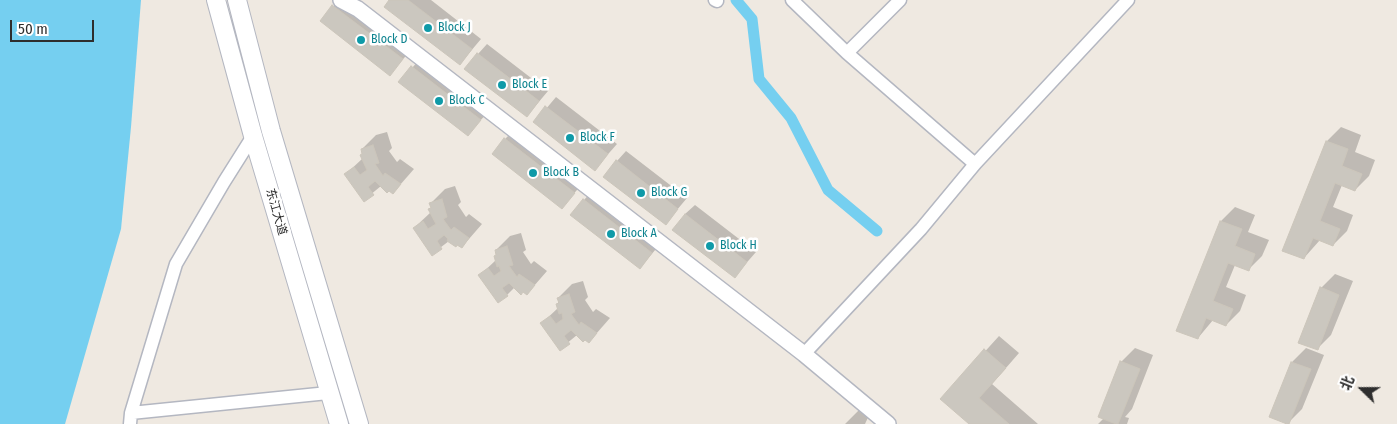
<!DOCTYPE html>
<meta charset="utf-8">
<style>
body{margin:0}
#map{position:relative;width:1397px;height:424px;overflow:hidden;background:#efe9e1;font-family:"Fira Sans Condensed","Noto Sans SC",sans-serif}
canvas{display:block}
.north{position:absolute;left:1337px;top:364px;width:50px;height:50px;-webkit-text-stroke:4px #fff;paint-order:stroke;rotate:292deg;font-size:14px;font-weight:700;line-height:20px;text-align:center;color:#2e2e2e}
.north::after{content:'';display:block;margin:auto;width:18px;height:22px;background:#2e2e2e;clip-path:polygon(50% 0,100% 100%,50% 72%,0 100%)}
.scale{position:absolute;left:10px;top:20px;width:84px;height:22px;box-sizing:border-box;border:2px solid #2e2e2e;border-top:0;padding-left:6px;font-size:15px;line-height:18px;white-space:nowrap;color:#2e2e2e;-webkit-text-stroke:4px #fff;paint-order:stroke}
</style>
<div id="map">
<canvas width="1397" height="424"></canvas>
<div class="north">北</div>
<div class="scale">50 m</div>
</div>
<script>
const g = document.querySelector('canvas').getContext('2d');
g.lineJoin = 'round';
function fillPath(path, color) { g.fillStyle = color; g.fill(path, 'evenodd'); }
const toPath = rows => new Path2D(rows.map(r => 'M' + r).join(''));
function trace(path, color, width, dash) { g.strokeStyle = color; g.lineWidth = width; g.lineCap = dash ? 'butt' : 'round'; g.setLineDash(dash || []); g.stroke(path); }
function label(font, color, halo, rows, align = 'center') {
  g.font = font + ' "Fira Sans Condensed","Noto Sans SC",sans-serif'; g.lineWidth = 5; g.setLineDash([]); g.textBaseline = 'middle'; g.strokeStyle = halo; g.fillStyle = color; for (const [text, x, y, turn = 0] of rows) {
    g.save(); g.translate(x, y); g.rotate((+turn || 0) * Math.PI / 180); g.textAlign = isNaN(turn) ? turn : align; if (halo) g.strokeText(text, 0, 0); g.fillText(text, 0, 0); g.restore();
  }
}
fillPath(toPath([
 [0,0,141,0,131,127,121,229,65,424,0,424]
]), '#75cff0');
fillPath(toPath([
 [339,0,412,49,390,74,322,21],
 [390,0,431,0,481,39,460,64],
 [487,44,548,91,527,116,478,54],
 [422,57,490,110,468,134,400,81],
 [556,97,617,144,595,169,535,122],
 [1341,127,1361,135,1355,152,1375,160,1369,176,1355,190,1342,185,1333,207,1353,215,1347,231,1333,245,1320,240,1304,258,1284,250,1327,141],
 [515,129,584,182,562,207,505,139],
 [387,132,392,148,389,151,397,162,400,159,414,169,393,193,381,186,364,200,346,174,363,158,362,149,376,135],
 [626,151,687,198,666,223,617,161],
 [455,186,461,202,458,205,466,217,469,214,482,224,462,247,449,241,432,254,414,228,431,212,431,203,445,189],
 [593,190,661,243,640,268,584,200],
 [695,205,756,252,735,276,685,214],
 [1235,207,1255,215,1248,232,1269,240,1262,256,1248,270,1235,265,1226,287,1246,295,1240,311,1226,325,1213,320,1198,338,1178,330,1221,221],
 [521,233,526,250,523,252,531,264,534,261,547,271,527,294,515,287,507,295,479,276,496,260,496,250,510,236],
 [1335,274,1353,281,1331,335,1317,349,1321,288],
 [583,281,588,297,585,300,593,312,596,309,610,318,589,342,577,335,560,349,542,323,558,308,558,298,572,284],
 [999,336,1019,353,992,384,1038,424,971,424,942,399],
 [1135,348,1153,355,1132,409,1125,417,1129,418,1127,424,1098,424,1104,418,1121,362],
 [1306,348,1324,355,1302,409,1288,423,1270,416,1292,362],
 [860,409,870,413,865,424,845,424]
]), '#0003');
trace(toPath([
 [736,0,752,19,759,79,791,118,828,190,877,231]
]), '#75cff0', 11);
const building = toPath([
 [389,0,408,0,472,49,460,65,384,7,389,0],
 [332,5,403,59,390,76,320,21,332,5],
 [477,53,539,101,527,117,464,69,477,53],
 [411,66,481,120,468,136,398,82,411,66],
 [545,106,608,154,595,171,533,122,545,106],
 [504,138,575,193,562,209,492,154,504,138],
 [1326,141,1348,149,1342,166,1362,174,1355,191,1335,183,1320,221,1340,229,1333,246,1313,238,1304,259,1282,251,1326,141],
 [373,145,379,163,375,164,383,176,385,173,401,184,393,194,389,191,387,193,375,181,368,187,374,195,364,202,344,174,354,167,360,175,367,170,360,155,362,154,361,149,373,145],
 [616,160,678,209,666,225,603,177,616,160],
 [442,199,447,217,443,219,451,230,454,227,469,238,462,248,457,245,456,247,447,241,448,239,444,235,437,241,442,249,432,256,413,228,423,221,428,229,436,224,428,209,431,208,429,203,442,199],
 [583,199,652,253,640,269,570,215,583,199],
 [685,214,747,262,735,278,672,230,685,214],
 [1220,221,1242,229,1235,246,1255,254,1249,271,1228,263,1213,301,1233,309,1226,326,1206,318,1198,339,1176,331,1220,221],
 [507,246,513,265,509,266,517,277,519,274,535,285,527,295,523,292,521,295,509,283,502,288,508,296,498,303,478,275,488,268,494,276,501,271,499,266,497,267,494,256,496,255,495,250,507,246],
 [1320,287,1339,295,1318,350,1298,343,1320,287],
 [569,294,575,312,571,314,579,325,581,322,597,333,589,343,585,340,583,342,571,330,564,336,570,344,560,351,540,323,550,316,556,324,563,319,562,313,559,314,556,304,559,303,557,298,569,294],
 [984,349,1006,368,979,398,1009,424,969,424,940,399,984,349],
 [1120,361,1140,369,1118,424,1116,424,1098,417,1120,361],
 [1291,362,1311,369,1289,424,1287,424,1269,417,1291,362]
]);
fillPath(building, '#cbc7bf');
trace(building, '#cbc5ba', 1);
const minor = toPath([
 [715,0,717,1],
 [792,0,847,53,975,164],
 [847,53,900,0],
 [804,354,921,229,975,164,1128,0],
 [131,413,328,393],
 [130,424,131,413,176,264,224,182,253,136]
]);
const tertiary = toPath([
 [341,0,358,9,804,354,888,424]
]);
const secondary = toPath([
 [216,0,253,136,339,424],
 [237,0,271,131,359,424]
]);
trace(minor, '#b4b7c1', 15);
trace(tertiary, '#b4b7c1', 18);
trace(secondary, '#b4b7c1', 20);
trace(minor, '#fff', 12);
trace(tertiary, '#fff', 15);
trace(secondary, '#fff', 18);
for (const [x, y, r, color] of [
 [428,28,5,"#0f9aa8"],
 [361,40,5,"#0f9aa8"],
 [502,85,5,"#0f9aa8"],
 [439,101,5,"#0f9aa8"],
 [570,138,5,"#0f9aa8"],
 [533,173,5,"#0f9aa8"],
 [641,193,5,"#0f9aa8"],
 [611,234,5,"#0f9aa8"],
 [710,246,5,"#0f9aa8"]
]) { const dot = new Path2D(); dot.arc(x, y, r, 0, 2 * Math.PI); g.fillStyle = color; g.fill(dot); trace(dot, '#fff', 2); }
label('12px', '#0d838f', '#fff', [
 ["Block J",438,28],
 ["Block D",371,40],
 ["Block E",512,85],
 ["Block C",449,101],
 ["Block F",580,138],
 ["Block B",543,173],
 ["Block G",651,193],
 ["Block A",621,234],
 ["Block H",720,246]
], 'left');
label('12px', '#2e2e2e', '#fff', [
 ["东江大道",276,212,74]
]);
</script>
